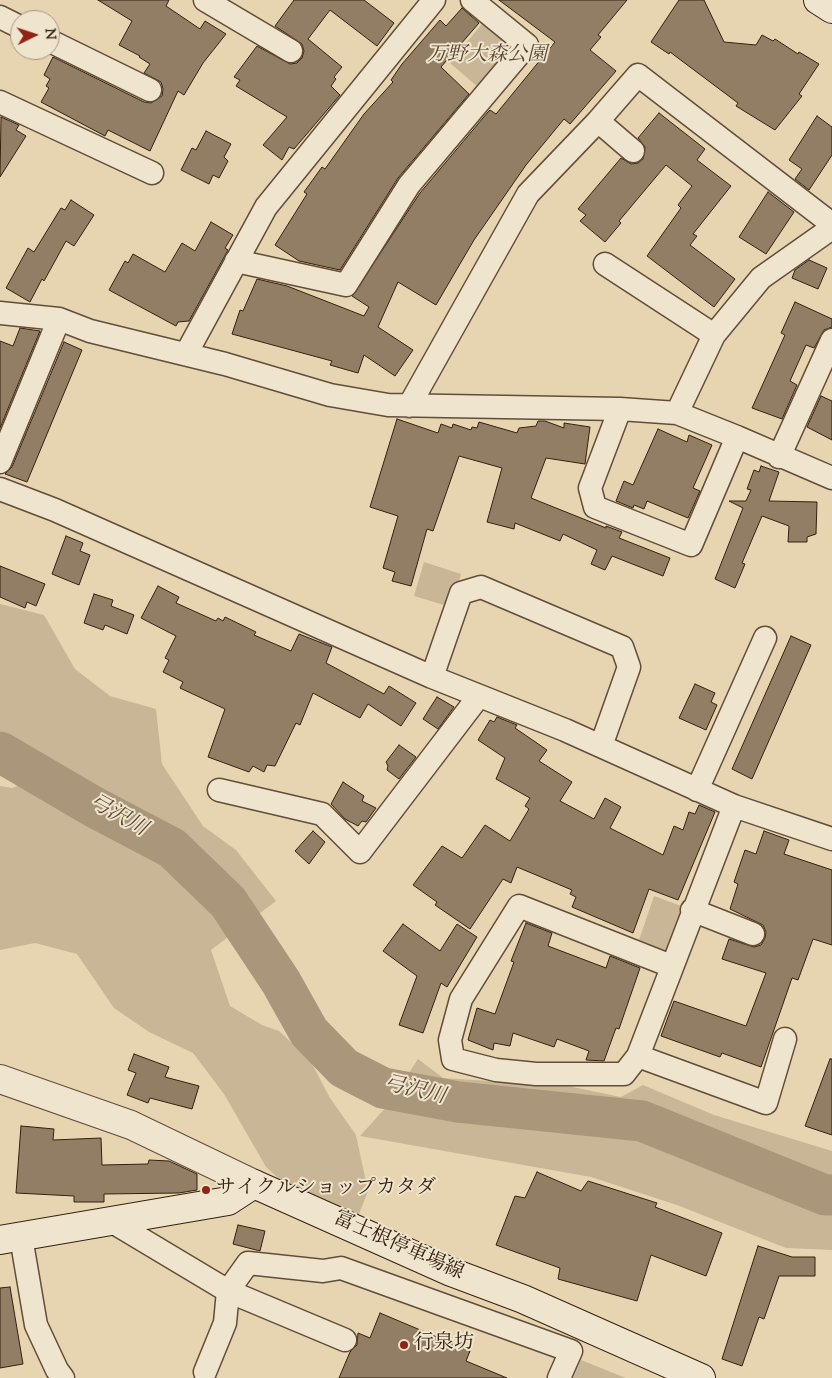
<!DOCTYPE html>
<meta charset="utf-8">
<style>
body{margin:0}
#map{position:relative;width:832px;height:1378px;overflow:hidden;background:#e7d5b2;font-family:"Sorts Mill Goudy",serif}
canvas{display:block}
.north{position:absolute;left:10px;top:10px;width:50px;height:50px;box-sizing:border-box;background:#efe4cd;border:1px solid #a59681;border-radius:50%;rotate:86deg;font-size:14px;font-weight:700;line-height:20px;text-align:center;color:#35200f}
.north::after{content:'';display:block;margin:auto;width:18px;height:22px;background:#8f2418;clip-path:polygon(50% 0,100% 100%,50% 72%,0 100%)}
</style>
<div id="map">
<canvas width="832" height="1378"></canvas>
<div class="north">N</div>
</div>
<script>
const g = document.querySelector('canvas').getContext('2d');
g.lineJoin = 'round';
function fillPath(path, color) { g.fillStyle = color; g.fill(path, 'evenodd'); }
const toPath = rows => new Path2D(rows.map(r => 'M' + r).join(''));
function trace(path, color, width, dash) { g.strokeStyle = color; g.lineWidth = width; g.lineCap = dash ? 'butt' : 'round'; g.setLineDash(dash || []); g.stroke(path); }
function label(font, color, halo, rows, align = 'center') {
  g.font = font + ' "Sorts Mill Goudy","Noto Serif JP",serif'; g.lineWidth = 4; g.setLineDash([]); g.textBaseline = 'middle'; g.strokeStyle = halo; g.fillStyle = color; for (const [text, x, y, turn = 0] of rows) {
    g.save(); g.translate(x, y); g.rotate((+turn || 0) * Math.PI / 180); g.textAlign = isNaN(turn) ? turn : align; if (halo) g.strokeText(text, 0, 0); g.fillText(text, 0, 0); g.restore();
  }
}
fillPath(toPath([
 [490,14,527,45,487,95,450,63],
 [424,562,461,574,451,607,414,596],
 [0,604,44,615,75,669,110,696,156,709,162,764,203,826,236,850,276,901,211,950,230,1006,262,1025,279,1031,310,1060,330,1098,356,1135,368,1191,348,1242,266,1167,224,1094,193,1053,149,1032,114,1008,77,954,35,943,0,950,0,786,12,788,64,766,0,745],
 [654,896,684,907,668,951,639,940],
 [418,1059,443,1078,568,1086,621,1097,643,1085,714,1115,832,1151,832,1250,786,1248,677,1205,591,1177,360,1136,388,1105],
 [581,1360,626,1378,573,1378]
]), '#c9b696');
trace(toPath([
 [0,752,94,807,172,848,228,902,281,982,309,1032,344,1068,383,1088,458,1102,642,1121,825,1195,832,1195]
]), '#aa977b', 41);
const building = toPath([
 [98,0,169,0,166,6,200,29,205,21,226,34,203,63,184,95,178,91,150,151,108,130,105,136,41,102,49,88,46,86,50,79,44,75,53,57,144,102,151,103,162,96,163,89,161,82,144,73,150,64,139,57,140,56,119,45,132,21,98,0],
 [294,0,364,0,394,23,377,46,330,10,308,39,342,67,334,77,336,79,331,86,340,95,294,149,289,147,282,160,263,145,287,117,236,86,240,80,234,77,257,46,290,64,297,63,302,58,304,51,302,44,275,26,294,0],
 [499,0,627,0,598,35,601,37,590,50,616,71,570,124,564,119,526,165,474,240,436,305,398,282,378,327,413,350,395,376,364,355,358,373,330,365,332,361,232,334,240,310,243,311,257,279,287,286,364,316,369,307,352,296,420,193,488,112,490,110,496,114,555,42,499,0],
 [679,0,704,0,724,42,756,45,762,35,773,41,775,39,798,54,799,52,819,64,799,94,802,96,775,130,736,106,738,103,670,52,669,54,651,42,679,0],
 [462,8,479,23,441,67,469,94,398,178,340,270,299,261,275,245,307,194,304,192,322,167,325,169,364,114,393,82,391,80,402,64,440,20,446,26,462,8],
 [659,113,705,149,697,160,731,186,693,234,697,236,690,245,735,279,714,307,647,256,681,208,678,205,692,186,666,165,619,221,621,223,605,242,580,221,586,215,578,209,621,158,631,164,638,163,643,159,645,147,638,138,659,113],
 [817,116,832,127,832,155,809,190,795,179,802,169,789,160,817,116],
 [1,117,19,125,16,130,26,136,0,177,1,117],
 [206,131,231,144,224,157,228,161,219,178,213,175,209,184,181,170,192,148,196,150,206,131],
 [768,192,794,212,766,254,739,237,768,192],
 [71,200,94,215,74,246,66,241,44,281,42,279,30,302,6,288,28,248,34,252,61,208,65,210,71,200],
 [211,222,233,235,225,248,228,250,189,321,178,322,176,326,109,290,125,261,128,263,133,254,165,272,182,243,195,251,211,222],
 [809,260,827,268,818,289,792,278,795,270,809,260],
 [795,302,832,319,832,327,824,330,814,348,806,345,790,381,797,385,782,419,752,408,785,335,781,333,795,302],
 [20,328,40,331,0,428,0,341,13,346,20,328],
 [64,342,82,350,27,482,5,474,12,467,64,342],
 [821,396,832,401,832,440,807,427,821,396],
 [397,419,438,433,441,424,452,428,453,424,471,430,472,427,477,428,479,422,517,433,519,428,536,426,538,421,545,421,564,428,564,423,590,427,585,464,546,458,531,498,606,528,606,526,622,532,619,538,670,558,663,576,612,556,605,570,591,564,597,550,563,534,560,541,515,523,514,529,487,522,502,468,459,456,433,531,427,529,411,586,392,581,395,572,383,568,398,516,370,507,397,419],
 [658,429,687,442,689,435,712,445,693,488,700,491,688,518,647,501,644,509,634,505,633,508,616,501,624,481,633,485,658,429],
 [761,466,779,472,769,501,817,502,816,534,807,537,807,542,788,542,789,526,762,516,742,563,745,564,735,588,715,579,743,508,729,501,746,501,751,490,747,489,754,470,759,472,761,466],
 [66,536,83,543,80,551,90,555,79,585,52,574,66,536],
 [0,566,45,584,36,606,27,602,25,608,0,597,0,566],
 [158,586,179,597,176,603,216,621,218,618,223,621,225,617,256,632,254,635,291,651,299,634,332,647,326,663,384,694,389,686,416,703,401,726,368,704,360,718,313,693,300,725,296,723,275,766,267,765,264,772,253,766,249,772,208,757,225,709,180,688,183,682,163,672,169,660,165,658,176,636,141,618,158,586],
 [94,594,113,600,111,606,134,615,127,634,105,625,103,630,84,623,94,594],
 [791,636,811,645,752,779,732,769,791,636],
 [695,684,715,693,711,702,717,705,706,730,679,718,695,684],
 [437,697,454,707,438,729,423,719,437,697],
 [497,717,517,725,515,728,547,750,539,761,572,782,560,801,594,819,605,798,621,807,610,828,663,855,674,826,683,830,689,812,695,814,699,805,715,812,678,900,649,889,633,933,572,907,576,897,570,894,572,890,517,867,511,883,503,879,470,929,435,905,437,902,413,885,442,846,462,858,485,825,510,841,529,809,525,806,530,798,496,779,505,758,478,740,490,720,494,722,497,717],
 [399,745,416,757,399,779,387,770,388,766,386,762,399,745],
 [343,782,364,796,362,801,376,808,366,822,362,821,358,826,345,819,331,804,343,782],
 [313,831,325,842,309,864,295,851,313,831],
 [764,831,789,840,784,854,832,870,832,945,813,939,798,980,792,978,761,1067,722,1053,720,1057,661,1036,674,1001,746,1026,766,973,722,959,729,939,754,947,761,945,765,938,766,932,763,925,730,909,738,884,734,882,745,850,756,854,764,831],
 [526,923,552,933,548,946,606,968,610,956,640,968,619,1029,616,1028,604,1061,586,1060,589,1051,557,1039,554,1047,513,1033,510,1046,494,1043,493,1050,468,1040,477,1008,495,1014,514,962,511,961,526,923],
 [403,924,440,951,457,924,477,937,447,987,441,983,423,1033,399,1025,417,976,383,951,403,924],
 [134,1054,169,1067,165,1077,199,1086,192,1109,150,1098,148,1103,127,1095,136,1073,128,1070,134,1054],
 [830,1059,832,1059,832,1135,805,1126,830,1059],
 [21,1126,54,1129,53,1140,101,1138,102,1165,148,1164,149,1160,169,1161,197,1174,197,1190,179,1193,104,1194,104,1202,74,1202,74,1196,16,1193,21,1126],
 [537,1172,581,1191,588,1181,657,1203,655,1207,722,1233,706,1276,651,1255,637,1301,558,1279,560,1268,496,1245,515,1196,525,1198,537,1172],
 [238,1225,265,1231,260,1251,233,1244,238,1225],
 [758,1246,792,1257,815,1257,815,1276,779,1276,764,1319,759,1317,742,1366,722,1359,758,1246],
 [10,1287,23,1364,0,1368,0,1288,10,1287],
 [380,1313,470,1351,466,1361,507,1378,339,1378,350,1352,357,1345,358,1333,370,1338,380,1313]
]);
fillPath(building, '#927e64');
trace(building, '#35200f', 1);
const minor = toPath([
 [205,0,291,51],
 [0,17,20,27],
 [50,41,150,90],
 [0,102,152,173],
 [598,121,633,151],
 [236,261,346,285,409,185,527,45,472,0],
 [605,264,714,335],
 [0,313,59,319,90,331,225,364,330,395,388,405,620,409,677,413,737,437,832,478],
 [186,354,266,207,434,0],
 [409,406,528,194,598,121,638,75,832,224],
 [620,409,590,488,595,507,691,545,737,437],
 [677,413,714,335,761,278,832,228],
 [779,457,832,340],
 [0,462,59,319],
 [0,489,55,510,432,677,565,730,734,806,832,839],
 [432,677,461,593,481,587,622,647,629,667,601,746],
 [219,790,322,814,360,852,479,696],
 [697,790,765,638],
 [692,910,753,934],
 [671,966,519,906,461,999,450,1040,453,1059,496,1070,536,1074,624,1074,638,1056,734,806],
 [638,1056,766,1103,785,1039],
 [111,1221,228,1291,248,1263,323,1271,341,1268,571,1351,559,1378],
 [21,1237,36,1325,57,1370,63,1378],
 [205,1372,225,1323,228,1291,345,1340]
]);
const tertiary = toPath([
 [0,1079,131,1125,254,1184]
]);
const secondary = toPath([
 [818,0,832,9],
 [0,1240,228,1201,254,1184,451,1272,523,1299,701,1378]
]);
trace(minor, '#624d38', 25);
trace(tertiary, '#624d38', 30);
trace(secondary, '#35200f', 30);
trace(minor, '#efe4cd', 22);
trace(tertiary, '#efe4cd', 28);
trace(secondary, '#efe4cd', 28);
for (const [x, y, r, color] of [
 [206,1190,5,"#8f2418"],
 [404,1345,5,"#8f2418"]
]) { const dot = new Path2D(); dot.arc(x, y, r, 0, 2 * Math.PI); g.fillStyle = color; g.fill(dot); trace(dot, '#efe4cd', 2); }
label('italic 20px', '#5a4631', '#efe4cd', [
 ["万野大森公園",487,57]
]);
label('20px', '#35200f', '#efe4cd', [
 ["サイクルショップカタダ",216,1190],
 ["行泉坊",414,1345]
], 'left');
label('20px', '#35200f', '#efe4cd', [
 ["富士根停車場線",398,1247,24]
]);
label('italic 21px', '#5e4a35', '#efe4cd', [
 ["弓沢川",117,817,29],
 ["弓沢川",414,1092,13]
]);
</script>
